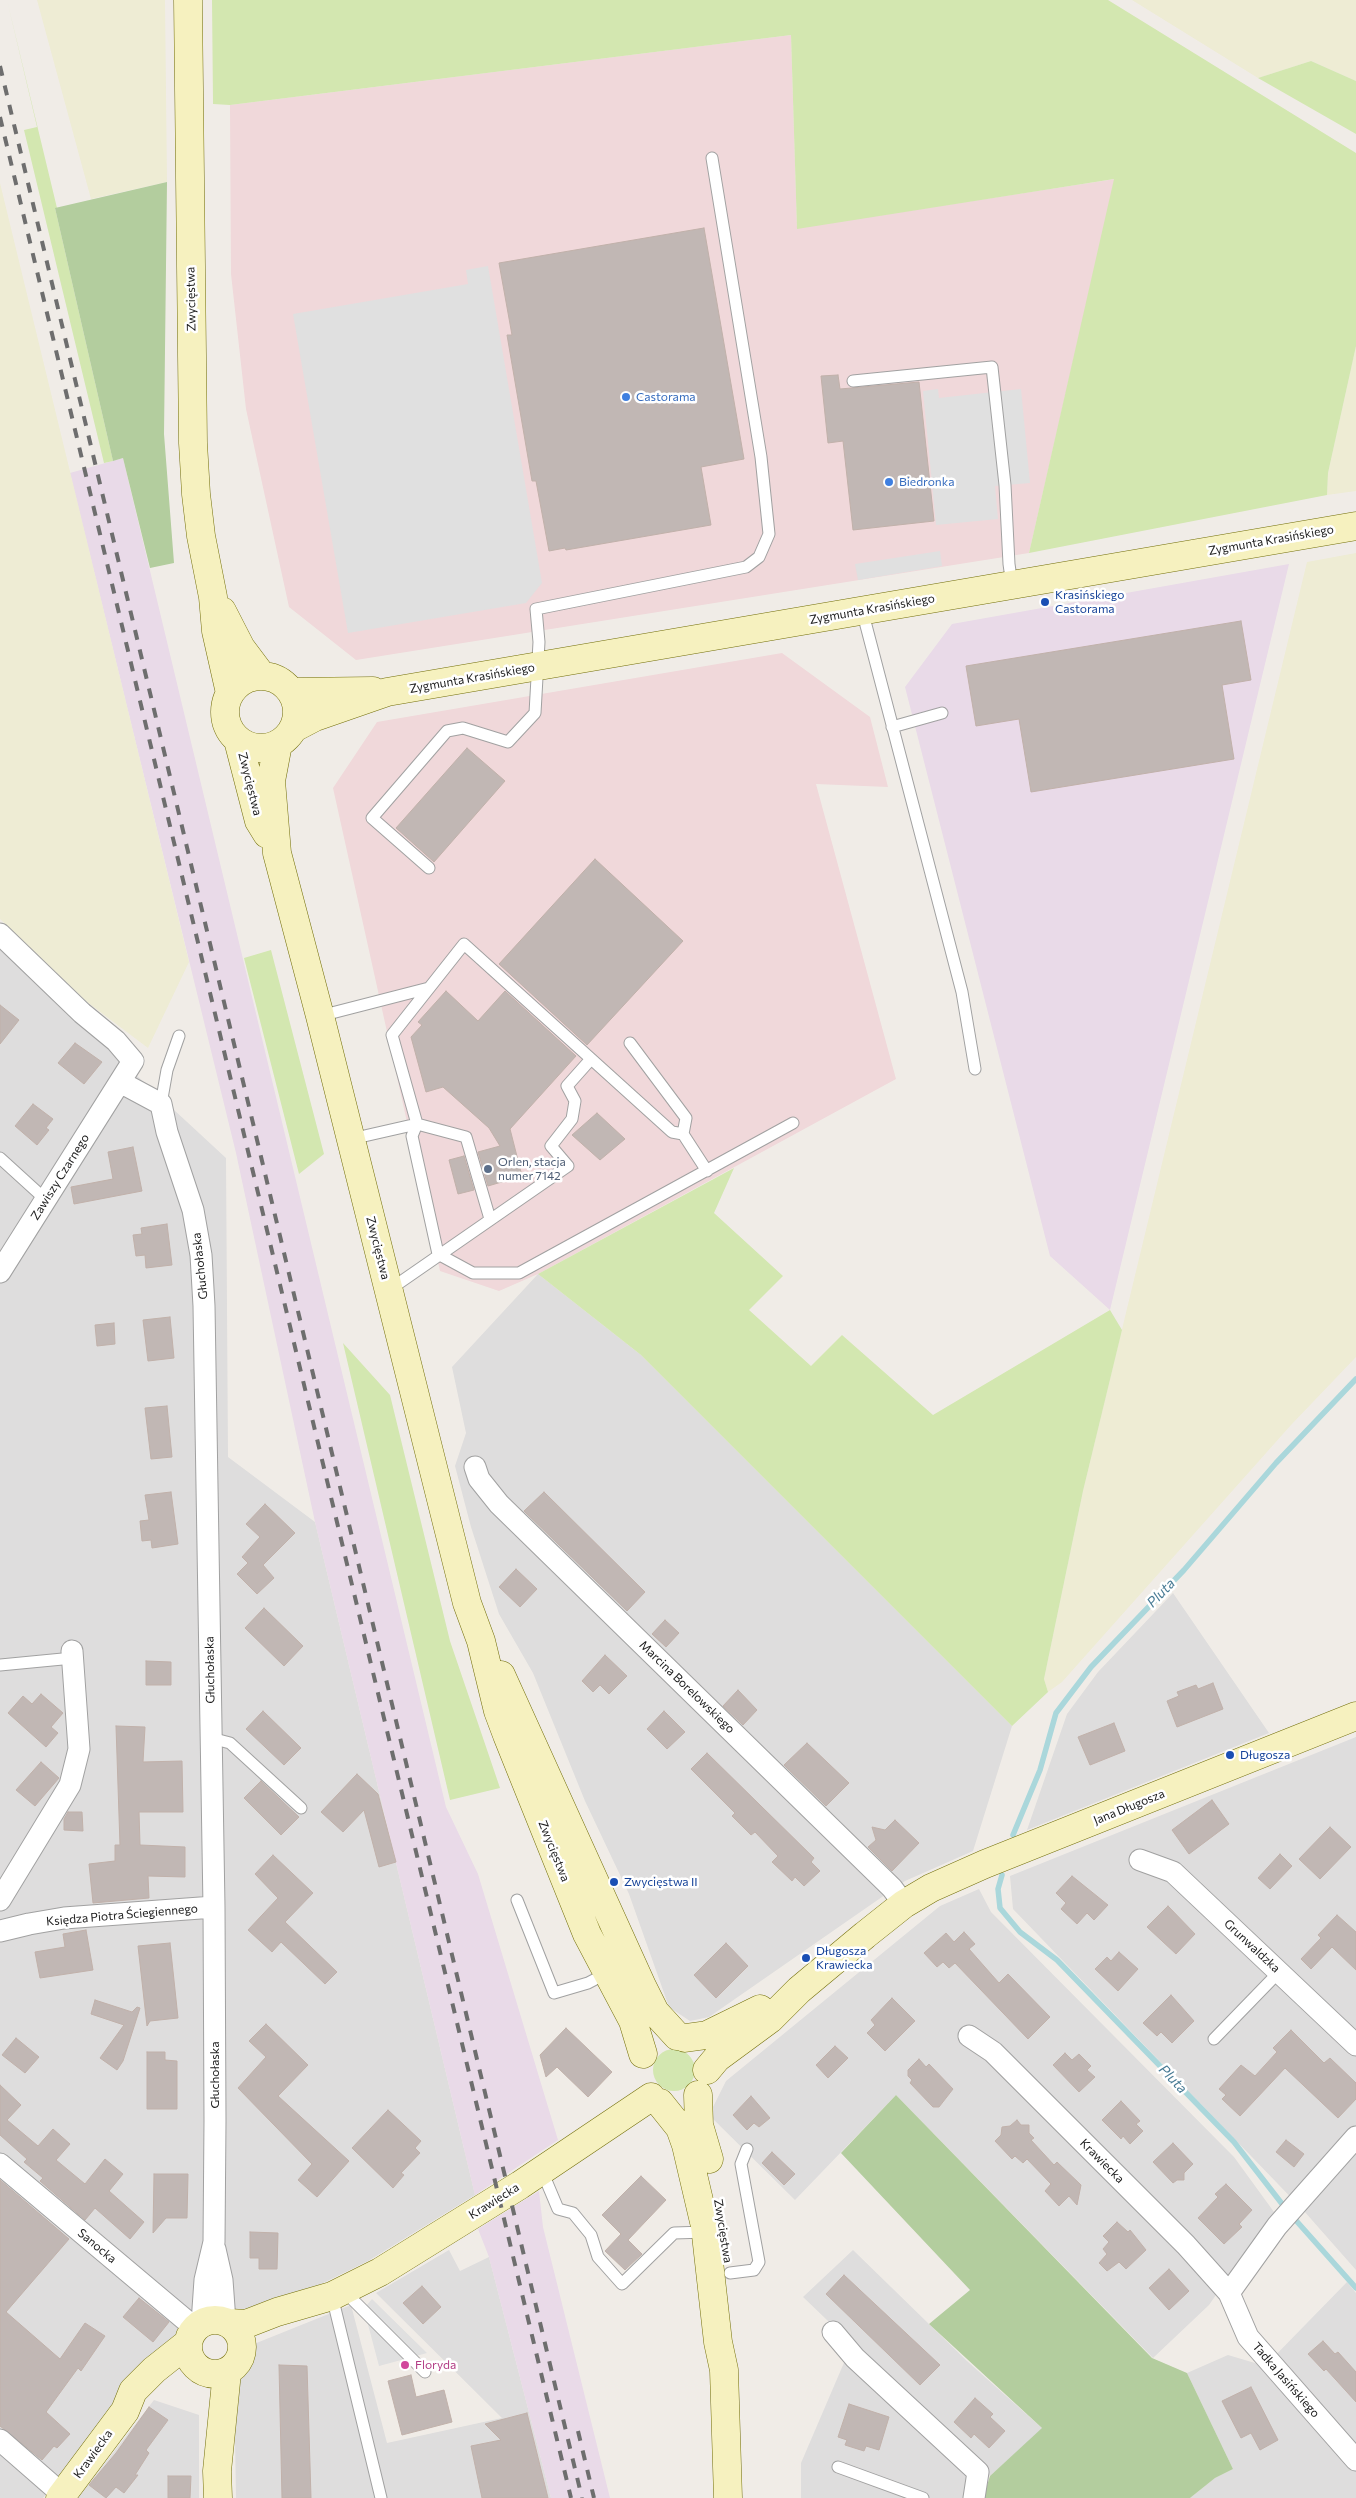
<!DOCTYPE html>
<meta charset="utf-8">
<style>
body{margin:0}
canvas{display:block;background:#f0ece7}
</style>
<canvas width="1356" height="2498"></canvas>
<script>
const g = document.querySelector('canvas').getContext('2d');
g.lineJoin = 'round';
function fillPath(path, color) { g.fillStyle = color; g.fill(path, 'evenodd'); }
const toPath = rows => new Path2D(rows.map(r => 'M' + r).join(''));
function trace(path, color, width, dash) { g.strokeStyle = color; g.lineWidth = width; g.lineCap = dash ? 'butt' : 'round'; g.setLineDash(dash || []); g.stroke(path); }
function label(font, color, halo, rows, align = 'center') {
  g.font = font + ' Commissioner,sans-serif'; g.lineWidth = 5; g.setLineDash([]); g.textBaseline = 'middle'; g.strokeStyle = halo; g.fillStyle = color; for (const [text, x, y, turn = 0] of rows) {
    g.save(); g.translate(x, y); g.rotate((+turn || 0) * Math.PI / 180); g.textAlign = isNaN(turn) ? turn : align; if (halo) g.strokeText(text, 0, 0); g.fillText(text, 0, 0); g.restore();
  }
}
fillPath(toPath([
 [0,949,226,1158,228,1457,315,1522,475,2195,368,2261,315,2287,174,2336,121,2396,43,2498,0,2498],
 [538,1274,641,1355,1012,1726,973,1851,905,1881,709,2017,690,2021,669,2007,629,1894,585,1801,533,1673,499,1614,471,1527,455,1466,466,1433,452,1367],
 [1173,1593,1269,1733,1027,1830,1067,1714,1098,1672],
 [1356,1737,1356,2270,1304,2211,1013,1909,1010,1876],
 [979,1889,991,1912,1234,2157,1274,2212,1209,2305,1153,2358,896,2095,795,2200,709,2115,726,2081,940,1906],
 [449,2250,460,2271,489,2257,551,2498,236,2498,234,2376,254,2344,351,2305,387,2443,502,2418,376,2293],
 [853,2250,967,2361,1043,2429,990,2476,975,2461,967,2498,801,2498,801,2463,852,2344,803,2297],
 [1347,2282,1356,2293,1356,2498,1190,2498,1215,2478,1233,2469,1187,2373,1228,2355,1265,2366],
 [154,2400,199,2415,199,2498,78,2498]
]), '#dedddd');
fillPath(toPath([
 [791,35,797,228,1115,179,1029,553,356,660,289,607,246,409,231,274,230,105],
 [782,653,870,717,888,787,816,784,896,1079,538,1274,499,1291,440,1271,333,788,377,722]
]), '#f0d8da');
fillPath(toPath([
 [123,458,446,1807,478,1874,558,2140,475,2195,315,1522,236,1153,70,473],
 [1289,564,1110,1310,1050,1256,905,687,952,624],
 [539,2191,543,2227,610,2498,551,2498,489,2257,478,2229]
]), '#e9dae8');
fillPath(toPath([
 [37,0,165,0,167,182,91,199],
 [1132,0,1356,0,1356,81,1311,61,1258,78],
 [0,183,189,962,148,1048,87,1002,0,919],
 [1356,346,1356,491,1327,495,1328,473],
 [1356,553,1356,1357,1291,1425,1062,1682,1048,1692,1044,1679,1083,1491,1307,562]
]), '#eeecd4');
fillPath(toPath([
 [7,0,57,208,55,208,113,461,104,463,24,130,37,127],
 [212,0,1108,0,1356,153,1356,346,1328,473,1327,495,1029,553,1114,179,797,229,791,35,230,105,213,104],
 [1311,61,1356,81,1356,134,1258,78],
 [271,950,324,1154,299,1174,244,958],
 [734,1168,714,1213,783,1276,749,1310,811,1366,842,1335,933,1415,1110,1310,1122,1330,1083,1491,1044,1679,1048,1692,1012,1726,641,1355,538,1274],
 [343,1343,390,1395,450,1641,500,1788,450,1800],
 '653 2070a21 21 0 1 1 42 0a21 21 0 1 1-42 0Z'
]), '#d3e7b0');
fillPath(toPath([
 [167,182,164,434,174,563,150,568,123,458,113,461,55,208],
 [896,2095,1152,2358,1187,2373,1233,2469,1215,2478,1190,2498,983,2498,990,2476,1042,2428,929,2324,970,2290,841,2153]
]), '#b3cd9e');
fillPath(toPath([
 [488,266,542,583,526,603,348,633,293,314,468,284,466,270],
 [938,389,939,398,1021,389,1030,483,995,486,998,519,936,525,923,391],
 [940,551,942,566,858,580,855,564],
 [372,2299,427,2353,379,2366,366,2317,366,2306]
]), '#e0e0e0');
trace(toPath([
 [1013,1835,1040,1770,1056,1713,1091,1667,1184,1570,1276,1463,1356,1379],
 [1002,1875,998,1889,1000,1908,1020,1932,1057,1960,1234,2142,1286,2209],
 [1292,2216,1356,2288]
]), '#aad7db', 5.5);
const building = toPath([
 [704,228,744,459,701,467,711,525,566,550,565,548,549,551,536,481,532,481,507,335,512,335,499,263,704,228],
 [838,375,840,389,919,382,934,521,853,530,843,441,828,443,821,376,838,375],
 [1241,621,1251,680,1222,685,1234,759,1031,792,1019,719,976,726,966,666,1241,621],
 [467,748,505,781,434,862,396,828,467,748],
 [595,859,683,941,587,1045,499,964,595,859],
 [446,991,478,1021,505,991,576,1056,510,1129,522,1176,488,1186,478,1152,500,1146,489,1128,443,1087,426,1092,411,1037,422,1025,418,1022,446,991],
 [0,1005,19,1020,0,1044,0,1005],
 [75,1043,102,1062,84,1084,58,1063,75,1043],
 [33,1104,53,1119,46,1128,49,1130,37,1145,15,1126,33,1104],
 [597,1113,625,1139,600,1160,572,1135,597,1113],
 [133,1147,142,1191,74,1204,71,1187,113,1179,108,1152,133,1147],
 [464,1156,474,1190,458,1194,449,1160,464,1156],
 [167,1224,172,1265,146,1268,145,1255,136,1256,133,1235,142,1234,141,1228,167,1224],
 [170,1317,174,1358,148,1361,143,1320,170,1317],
 [114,1323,115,1344,97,1346,95,1325,114,1323],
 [167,1406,172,1457,151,1459,145,1408,167,1406],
 [171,1492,178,1544,152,1548,151,1540,142,1541,140,1521,149,1520,145,1495,171,1492],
 [544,1492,645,1592,627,1611,524,1511,544,1492],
 [265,1504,295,1533,263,1565,274,1578,257,1594,237,1574,248,1563,242,1557,260,1537,246,1524,265,1504],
 [516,1569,537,1589,520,1607,499,1587,516,1569],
 [264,1608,303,1646,284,1666,245,1628,264,1608],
 [665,1620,679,1633,666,1647,652,1634,665,1620],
 [605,1655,627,1676,609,1694,600,1685,593,1692,582,1681,605,1655],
 [146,1661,171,1662,171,1685,146,1685,146,1661],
 [1213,1683,1223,1709,1177,1727,1167,1701,1179,1696,1177,1692,1196,1685,1198,1689,1213,1683],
 [738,1690,757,1710,743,1725,723,1706,738,1690],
 [41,1694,63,1713,51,1727,58,1733,46,1747,8,1713,23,1696,32,1704,41,1694],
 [263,1711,301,1748,284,1765,246,1729,263,1711],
 [664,1711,685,1732,667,1749,647,1729,664,1711],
 [1114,1723,1125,1751,1090,1765,1078,1737,1114,1723],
 [116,1726,145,1727,143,1762,182,1761,183,1812,139,1812,140,1845,185,1847,185,1877,148,1876,149,1898,93,1903,89,1864,115,1861,115,1845,120,1845,116,1726],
 [807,1743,849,1783,826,1806,784,1765,807,1743],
 [707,1753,814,1858,811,1862,820,1871,804,1886,795,1877,792,1881,772,1862,778,1856,755,1832,751,1835,732,1816,735,1813,691,1769,707,1753],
 [41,1762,59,1778,35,1806,16,1790,41,1762],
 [357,1774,378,1794,396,1862,379,1867,364,1810,343,1832,321,1812,357,1774],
 [261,1781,299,1817,281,1835,244,1798,261,1781],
 [1212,1800,1229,1824,1189,1854,1172,1830,1212,1800],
 [68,1812,82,1812,83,1831,64,1830,64,1819,68,1812],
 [895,1820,919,1843,892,1871,868,1847,876,1840,872,1827,885,1830,895,1820],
 [1330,1827,1351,1847,1320,1879,1299,1859,1330,1827],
 [1280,1854,1292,1866,1270,1889,1258,1878,1280,1854],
 [273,1855,313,1893,285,1922,337,1972,325,1984,281,1942,272,1952,248,1930,278,1898,255,1874,273,1855],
 [1072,1876,1108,1905,1094,1920,1087,1913,1077,1924,1061,1909,1066,1903,1056,1893,1072,1876],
 [1168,1906,1195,1934,1176,1954,1147,1927,1168,1906],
 [1337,1915,1356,1932,1356,1970,1332,1947,1311,1969,1301,1959,1321,1938,1318,1935,1337,1915],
 [86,1930,93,1970,40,1978,35,1952,65,1947,63,1934,86,1930],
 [964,1932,975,1944,969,1949,999,1983,1008,1974,1050,2017,1028,2039,955,1963,949,1968,943,1962,937,1967,924,1953,946,1933,954,1942,964,1932],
 [170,1943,178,2018,150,2021,147,2026,138,1946,170,1943],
 [726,1943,748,1966,716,1998,694,1975,726,1943],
 [1119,1952,1138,1969,1118,1991,1095,1969,1107,1957,1111,1961,1119,1952],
 [1171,1995,1194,2021,1172,2043,1161,2032,1157,2036,1143,2023,1171,1995],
 [892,1998,915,2021,885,2051,867,2033,875,2025,871,2020,892,1998],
 [95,2000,132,2012,137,2007,140,2008,123,2061,117,2070,100,2058,124,2025,91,2014,95,2000],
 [266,2024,308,2065,278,2096,349,2161,317,2197,298,2180,312,2164,238,2088,266,2057,249,2041,266,2024],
 [566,2028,612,2072,588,2097,557,2067,546,2077,540,2055,566,2028],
 [1291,2030,1324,2063,1330,2058,1356,2083,1356,2099,1338,2118,1285,2068,1240,2116,1222,2099,1226,2095,1219,2089,1241,2065,1255,2076,1277,2052,1273,2048,1291,2030],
 [16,2038,39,2057,25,2073,2,2055,16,2038],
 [835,2046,848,2058,828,2078,816,2065,835,2046],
 [147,2052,165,2052,165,2060,177,2061,177,2109,147,2109,147,2052],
 [1065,2053,1072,2060,1079,2054,1091,2066,1087,2070,1095,2077,1079,2092,1053,2065,1065,2053],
 [919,2059,926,2067,929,2064,953,2089,939,2107,933,2107,910,2083,912,2080,908,2076,908,2070,919,2059],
 [0,2085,21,2105,7,2120,38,2146,53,2129,70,2144,56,2160,85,2184,105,2159,123,2174,109,2191,144,2222,130,2239,95,2208,85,2220,40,2181,43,2178,24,2162,27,2159,0,2135,0,2085],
 [751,2096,770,2118,759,2127,754,2123,747,2130,733,2115,751,2096],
 [1121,2101,1140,2121,1136,2124,1143,2131,1130,2144,1123,2136,1121,2139,1102,2120,1121,2101],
 [388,2110,421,2141,415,2148,420,2153,401,2173,404,2175,393,2188,352,2148,388,2110],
 [1017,2120,1021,2125,1029,2125,1029,2133,1034,2138,1031,2140,1054,2165,1057,2162,1081,2185,1077,2205,1069,2196,1059,2206,1045,2191,1051,2184,1027,2159,1023,2163,1015,2156,1012,2159,995,2141,1001,2135,1002,2127,1010,2126,1017,2120],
 [1286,2140,1304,2154,1294,2167,1276,2152,1286,2140],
 [1173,2143,1193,2164,1184,2173,1184,2180,1177,2180,1173,2183,1153,2162,1173,2143],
 [772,2152,795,2174,784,2185,762,2163,772,2152],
 [154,2174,188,2174,187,2218,166,2218,153,2233,154,2174],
 [641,2176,666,2200,628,2240,642,2254,625,2270,605,2251,621,2234,602,2215,641,2176],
 [0,2180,69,2239,6,2312,60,2359,85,2323,105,2336,81,2371,78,2368,46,2412,70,2434,57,2448,54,2446,42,2460,0,2426,0,2180],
 [1226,2184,1252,2210,1239,2224,1242,2227,1224,2244,1198,2218,1218,2197,1215,2194,1226,2184],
 [1117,2222,1128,2232,1130,2230,1146,2250,1126,2269,1119,2262,1107,2271,1099,2263,1107,2254,1103,2249,1109,2242,1103,2236,1117,2222],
 [250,2232,278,2233,277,2269,259,2269,259,2258,250,2258,250,2232],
 [1169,2269,1189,2291,1169,2310,1149,2288,1169,2269],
 [844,2275,940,2365,920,2385,826,2294,844,2275],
 [422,2286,441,2307,423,2324,403,2303,422,2286],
 [139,2298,169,2322,153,2342,123,2317,139,2298],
 [1323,2341,1335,2354,1338,2352,1356,2372,1356,2402,1326,2369,1324,2371,1308,2354,1323,2341],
 [279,2365,307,2366,311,2498,282,2498,279,2365],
 [411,2375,416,2397,444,2390,452,2422,402,2435,388,2381,411,2375],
 [1251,2387,1278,2440,1260,2450,1251,2433,1241,2438,1222,2401,1251,2387],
 [975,2398,993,2414,990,2417,1005,2431,989,2448,974,2434,971,2438,954,2422,975,2398],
 [849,2404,889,2417,879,2450,866,2446,864,2451,845,2445,847,2440,838,2437,849,2404],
 [149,2407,168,2420,146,2450,149,2453,135,2475,138,2475,124,2493,116,2487,106,2498,89,2485,116,2453,149,2407],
 [527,2413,548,2498,482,2498,471,2446,501,2440,485,2424,527,2413],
 [168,2476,191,2476,190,2498,168,2498,168,2476]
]);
fillPath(building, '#c1b7b4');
trace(building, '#c1b1aa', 1);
const lane = toPath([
 [853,381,992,367,1005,485,1009,564,1012,585],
 [862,610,962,992,975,1069],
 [892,727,942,713],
 [429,868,372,818,447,731,463,728,508,742,535,713,539,642,536,609,746,567,759,557,769,534,761,457,712,158],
 [320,1016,429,988],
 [630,1043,686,1118,683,1134,707,1171],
 [161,1104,167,1070,179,1036],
 [683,1134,672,1132,464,944,392,1035,417,1124,412,1136,438,1254,473,1273,519,1273,793,1123],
 [351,1139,417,1124,466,1137,490,1219],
 [0,1158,45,1199],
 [389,1290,568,1166,551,1146,572,1119,575,1101,567,1086,591,1059],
 [0,1665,73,1658],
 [211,1738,230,1743,301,1808],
 [517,1900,554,1993,588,1983,607,1973],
 [1214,2039,1279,1972],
 [542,2171,558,2209,573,2213,591,2235,598,2257,622,2284,674,2233,706,2232],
 [730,2273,754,2270,759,2262,741,2164,747,2149],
 [344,2291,425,2372],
 [332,2296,381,2498],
 [838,2467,923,2498]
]);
const street = toPath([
 [0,934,82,1013,116,1041,133,1061,0,1272],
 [120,1082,161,1104,167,1132,193,1210,201,1255,204,1306,214,1907,215,2121,214,2242,205,2280,202,2323],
 [475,1467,479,1479,499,1504,892,1888,904,1904],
 [1140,1860,1173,1872,1356,2045],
 [0,1900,70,1785,79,1749,72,1651],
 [0,1931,29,1924,64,1918,214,1907],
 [969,2036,993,2052,1186,2245,1229,2293,1248,2337,1356,2460],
 [0,2164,195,2328],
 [215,2249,222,2280,225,2321],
 [1229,2293,1277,2226,1356,2137],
 [833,2332,855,2358,978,2472,974,2498],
 [0,2440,63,2495]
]);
const secondary = toPath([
 [188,0,193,443,196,494,201,536,213,597,216,631,230,693],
 [222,611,241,648,262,676],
 '225 712a36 36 0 1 1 72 0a36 36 0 1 1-72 0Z',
 [292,692,373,691],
 [294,728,315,717,387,692,1356,526],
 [238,740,259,821,267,834],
 [278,744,271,781,277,853,320,1016,467,1603,481,1641,498,1711,507,1735,587,1934,633,2021,643,2054],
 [501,1675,642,1986,655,2012,677,2036],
 [685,2038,707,2035,760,2009],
 [707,2070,717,2058,770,2019,799,1990,865,1935,904,1904,931,1888,985,1864,1356,1716],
 [698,2095,699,2125,709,2159],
 [660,2103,680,2128,686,2145,705,2226,718,2342,724,2370,728,2498],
 '188 2347a27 27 0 1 1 54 0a27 27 0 1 1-54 0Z',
 [229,2323,246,2324,277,2312,332,2296,380,2272,520,2185,651,2097],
 [60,2498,125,2411,133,2391,154,2370,188,2343],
 [218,2498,217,2471,227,2372]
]);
trace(lane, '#a1a1a1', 13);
trace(street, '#a1a1a1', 23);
trace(secondary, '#736f0b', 29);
trace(lane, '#fff', 11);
trace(street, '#fff', 21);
trace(secondary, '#f6f1bf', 28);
trace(toPath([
 [0,66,582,2498],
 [0,117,571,2498],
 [578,2431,594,2498]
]), '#6e6e6e', 4, [10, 10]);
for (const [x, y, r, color] of [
 [626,397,5,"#3f7fe0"],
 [889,482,5,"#3f7fe0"],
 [1045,602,5,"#1a4fb4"],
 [488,1169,5,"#5c6f8a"],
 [1230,1755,5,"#1a4fb4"],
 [614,1882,5,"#1a4fb4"],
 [806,1958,5,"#1a4fb4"],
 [405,2365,5,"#d1479c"]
]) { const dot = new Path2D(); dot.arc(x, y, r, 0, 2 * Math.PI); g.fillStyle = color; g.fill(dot); trace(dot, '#fff', 2); }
label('12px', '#202020', '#fff', [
 ["Zwycięstwa",191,299,-91],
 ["Zygmunta Krasińskiego",1271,540,-10],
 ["Zygmunta Krasińskiego",872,609,-10],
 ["Zygmunta Krasińskiego",472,678,-10],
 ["Zwycięstwa",250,784,76],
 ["Zawiszy Czarnego",60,1177,-58],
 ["Zwycięstwa",378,1248,76],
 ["Głuchołaska",200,1266,-96],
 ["Głuchołaska",210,1670,-91],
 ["Marcina Borelowskiego",687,1687,44],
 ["Jana Długosza",1129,1807,-22],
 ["Zwycięstwa",554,1851,68],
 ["Księdza Piotra Ściegiennego",122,1915,-5],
 ["Grunwaldzka",1252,1946,43],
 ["Głuchołaska",215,2075,-90],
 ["Krawiecka",1102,2161,45],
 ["Krawiecka",494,2201,-32],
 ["Zwycięstwa",723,2231,81],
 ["Sanocka",97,2246,40],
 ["Tadka Jasińskiego",1286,2380,49],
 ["Krawiecka",93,2454,-54]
]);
label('12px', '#366cbe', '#fff', [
 ["Castorama",636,397],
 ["Biedronka",899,482]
], 'left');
label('12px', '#164399', '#fff', [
 ["Krasińskiego",1055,595],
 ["Castorama",1055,609],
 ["Długosza",1240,1755],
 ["Zwycięstwa II",624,1882],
 ["Długosza",816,1951],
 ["Krawiecka",816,1965]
], 'left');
label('12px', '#4e5e75', '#fff', [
 ["Orlen, stacja",498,1162],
 ["numer 7142",498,1176]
], 'left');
label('12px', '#b23c85', '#fff', [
 ["Floryda",415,2365]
], 'left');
label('italic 14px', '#477a94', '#fff', [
 ["Pluta",1161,1593,-46],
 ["Pluta",1173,2079,46]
]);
</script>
